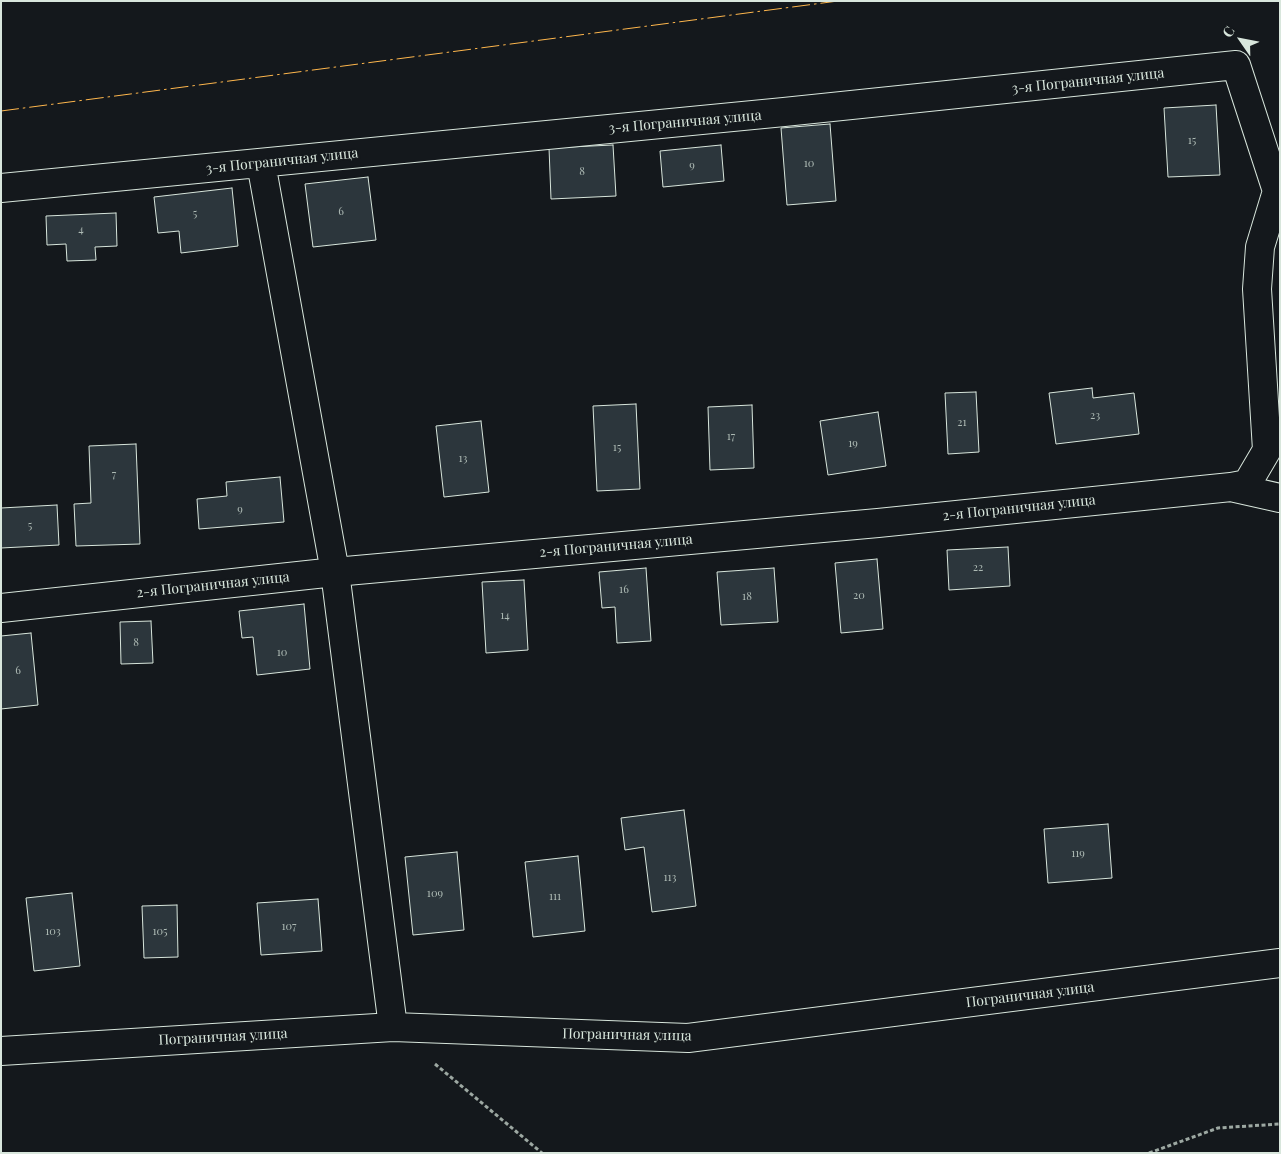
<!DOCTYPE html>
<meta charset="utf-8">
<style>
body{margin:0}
#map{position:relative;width:1281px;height:1154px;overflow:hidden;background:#14181c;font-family:"Playfair Display",serif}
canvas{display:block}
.frame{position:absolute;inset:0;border:2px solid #d8e6dc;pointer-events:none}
.north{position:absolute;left:1216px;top:15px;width:50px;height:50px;-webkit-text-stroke:4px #14181c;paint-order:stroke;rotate:303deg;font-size:14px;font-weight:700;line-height:20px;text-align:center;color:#d8e6dc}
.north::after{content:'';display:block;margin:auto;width:18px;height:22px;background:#d8e6dc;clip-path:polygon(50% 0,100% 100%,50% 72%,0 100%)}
</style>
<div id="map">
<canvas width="1281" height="1154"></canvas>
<div class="frame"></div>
<div class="north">С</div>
</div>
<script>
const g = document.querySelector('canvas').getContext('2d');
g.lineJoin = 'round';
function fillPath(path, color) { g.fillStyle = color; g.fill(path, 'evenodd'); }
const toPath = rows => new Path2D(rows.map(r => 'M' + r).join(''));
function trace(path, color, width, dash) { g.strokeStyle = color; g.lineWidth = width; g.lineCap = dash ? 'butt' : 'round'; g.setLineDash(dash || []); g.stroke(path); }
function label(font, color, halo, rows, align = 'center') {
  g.font = font + ' "Playfair Display",serif'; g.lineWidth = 4; g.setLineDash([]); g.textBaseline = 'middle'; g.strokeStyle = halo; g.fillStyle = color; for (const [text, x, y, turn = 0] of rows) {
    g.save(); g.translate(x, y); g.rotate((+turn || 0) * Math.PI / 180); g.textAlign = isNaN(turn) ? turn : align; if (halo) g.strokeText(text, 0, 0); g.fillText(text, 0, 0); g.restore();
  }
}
const building = toPath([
 [1216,105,1220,175,1168,177,1164,108,1216,105],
 [830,124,836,201,787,205,781,128,830,124],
 [613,145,616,196,551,199,549,148,613,145],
 [721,145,724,181,663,187,660,151,721,145],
 [368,177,376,240,313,247,305,184,368,177],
 [232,188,238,246,181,253,179,231,158,233,154,197,232,188],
 [116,213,117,246,95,247,96,260,67,261,66,244,47,245,46,216,116,213],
 [1092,388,1093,398,1134,393,1139,434,1056,444,1049,393,1092,388],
 [976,392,979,452,948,454,945,393,976,392],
 [636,404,640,489,597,491,593,406,636,404],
 [752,405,754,468,710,470,708,407,752,405],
 [878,412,886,466,828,475,820,421,878,412],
 [481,421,489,492,444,497,436,426,481,421],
 [136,444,140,544,76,546,74,504,91,503,89,446,136,444],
 [280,477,284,522,199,529,197,499,227,496,226,482,280,477],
 [57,505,59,545,1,548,1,508,57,505],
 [1008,547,1010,586,949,590,947,550,1008,547],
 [877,559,883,629,841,633,835,563,877,559],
 [646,568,651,641,617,643,615,607,602,608,599,572,646,568],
 [774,568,778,622,721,625,717,572,774,568],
 [524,580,528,650,486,653,482,582,524,580],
 [304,604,310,669,257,675,253,637,242,638,239,611,304,604],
 [151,621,153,663,121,664,120,622,151,621],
 [31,633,38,705,1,709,1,636,31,633],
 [684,810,696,906,652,912,644,847,625,850,621,818,684,810],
 [1108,824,1112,878,1048,883,1044,829,1108,824],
 [457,852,464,930,413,935,405,857,457,852],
 [578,856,585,931,533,937,525,862,578,856],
 [72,893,80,966,34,971,26,898,72,893],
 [318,899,322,951,261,955,257,903,318,899],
 [177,905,178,957,144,958,142,906,177,905]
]);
fillPath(building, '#2c363c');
trace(building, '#d8e6dc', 1);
const minor = toPath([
 [261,163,335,572,393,1027],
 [1,188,784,112,1236,65,1277,191],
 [1231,487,1247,484,1267,450,1257,289,1260,247,1277,191],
 [1,608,335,572,878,523,1231,487,1280,498],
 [1,1051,393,1027,688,1038,1280,963]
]);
trace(minor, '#d8e6dc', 30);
trace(toPath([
 [435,1064,542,1153],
 [1149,1153,1218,1128,1280,1124]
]), '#9da8a2', 3, [4, 2.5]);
trace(minor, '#14181c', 28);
trace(toPath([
 [1,111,838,1]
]), '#ffb74d', 1, [18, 4, 2.5, 4]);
label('11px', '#adbab4', null, [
 ["15",1192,141],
 ["10",809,164],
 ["9",692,166],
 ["8",582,172],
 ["6",341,212],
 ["5",195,214],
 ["4",81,230],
 ["23",1095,416],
 ["21",962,423],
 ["17",731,437],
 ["19",853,444],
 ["15",617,448],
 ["13",463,459],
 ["7",114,475],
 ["9",240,510],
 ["5",30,526],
 ["22",978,568],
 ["16",624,590],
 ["20",859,596],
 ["18",747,597],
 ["14",505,616],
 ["8",136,643],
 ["10",282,653],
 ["6",18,671],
 ["119",1078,854],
 ["113",670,878],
 ["109",435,894],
 ["111",555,897],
 ["107",289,927],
 ["103",53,932],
 ["105",160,932]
]);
label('14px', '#d8e6dc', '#14181c', [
 ["3-я Пограничная улица",1088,81,-6],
 ["3-я Пограничная улица",685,122,-5],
 ["3-я Пограничная улица",282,161,-6],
 ["2-я Пограничная улица",1019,508,-6],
 ["2-я Пограничная улица",616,546,-5],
 ["2-я Пограничная улица",213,585,-6],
 ["Пограничная улица",1030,995,-7],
 ["Пограничная улица",627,1035,1],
 ["Пограничная улица",223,1037,-3]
]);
</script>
